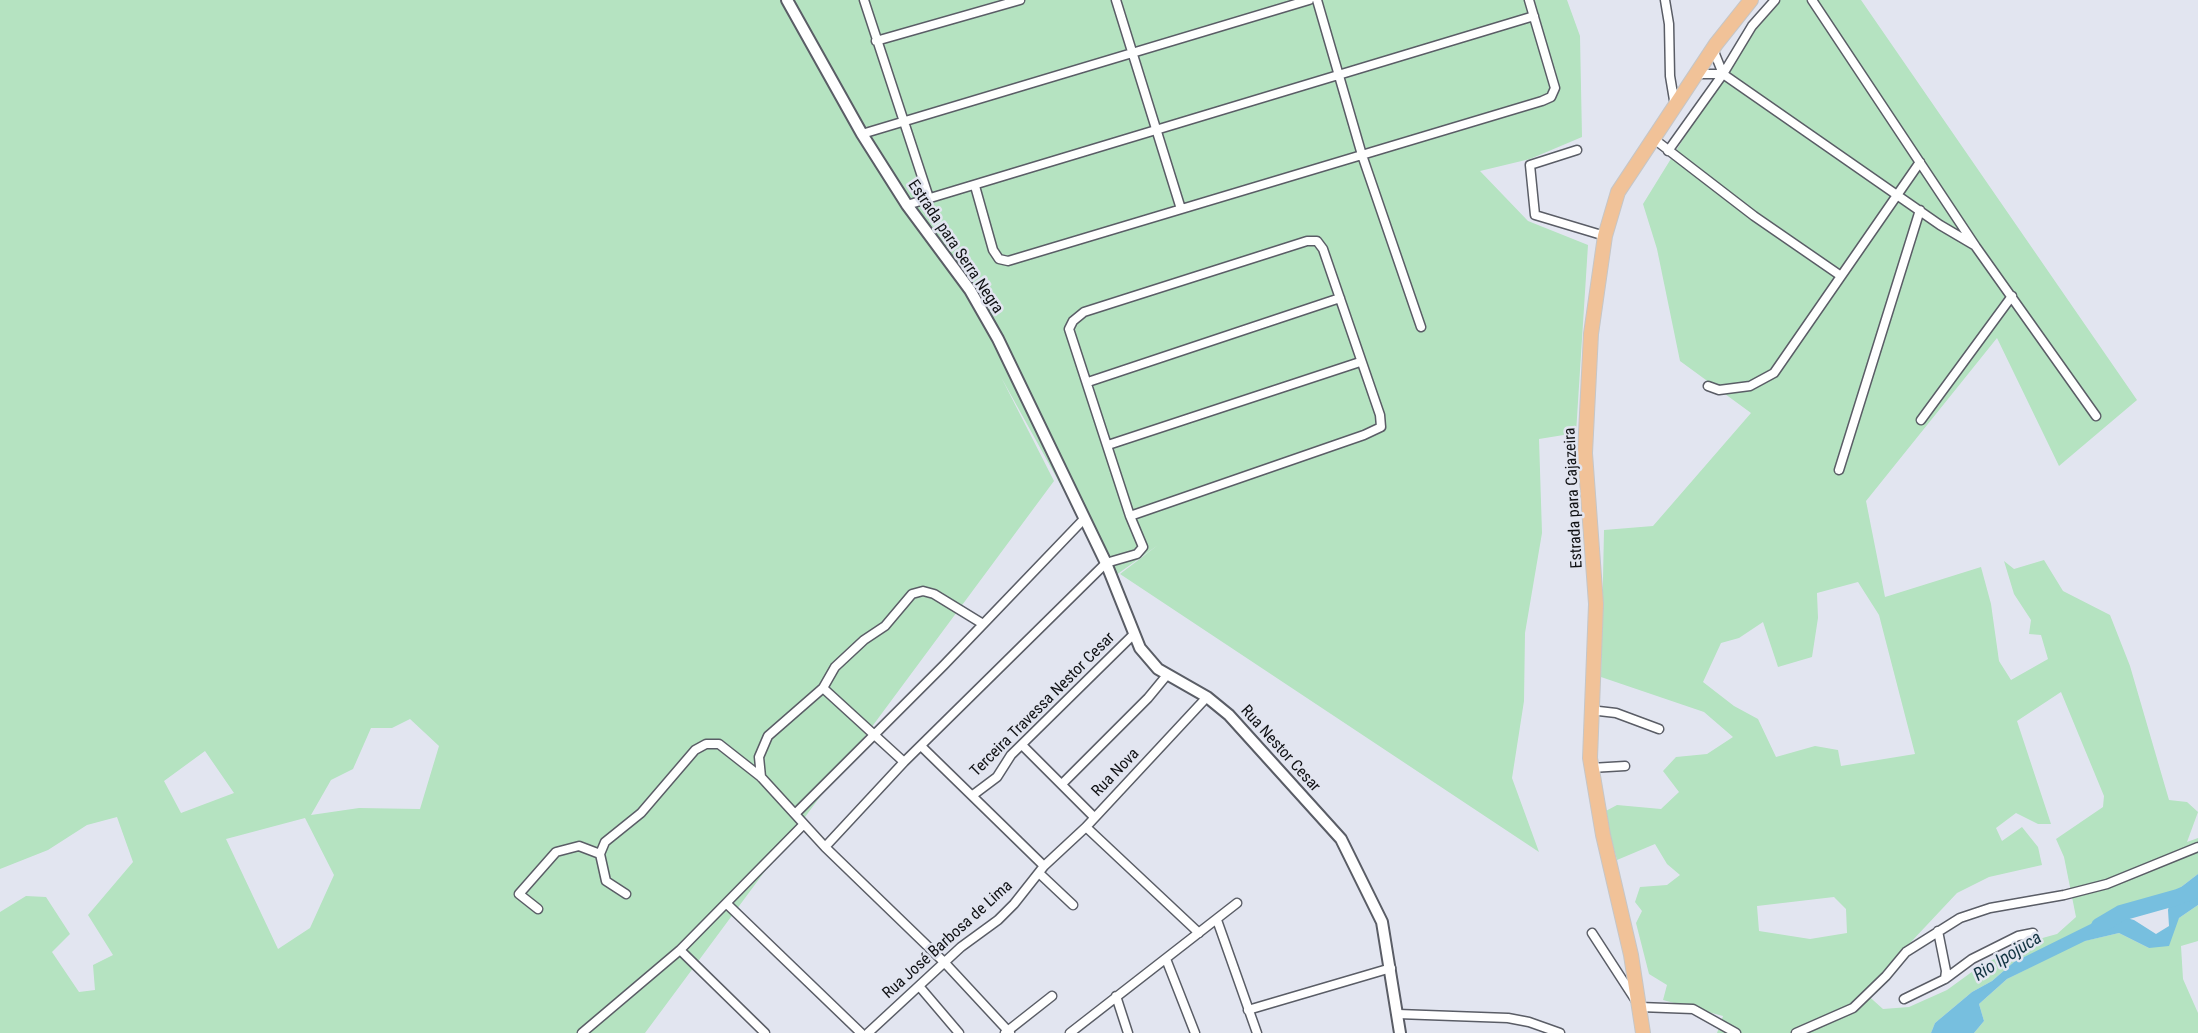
<!DOCTYPE html>
<meta charset="utf-8">
<style>
body{margin:0}
canvas{display:block;background:#e2e5f0}
</style>
<canvas width="2198" height="1033"></canvas>
<script>
const g = document.querySelector('canvas').getContext('2d');
g.lineJoin = 'round';
function fillPath(path, color) { g.fillStyle = color; g.fill(path, 'evenodd'); }
const toPath = rows => new Path2D(rows.map(r => 'M' + r).join(''));
function trace(path, color, width, dash) { g.strokeStyle = color; g.lineWidth = width; g.lineCap = dash ? 'butt' : 'round'; g.setLineDash(dash || []); g.stroke(path); }
function label(font, color, halo, rows, align = 'center') {
  g.font = font + ' "Roboto Condensed",sans-serif'; g.lineWidth = 5; g.setLineDash([]); g.textBaseline = 'middle'; g.strokeStyle = halo; g.fillStyle = color; for (const [text, x, y, turn = 0] of rows) {
    g.save(); g.translate(x, y); g.rotate((+turn || 0) * Math.PI / 180); g.textAlign = isNaN(turn) ? turn : align; if (halo) g.strokeText(text, 0, 0); g.fillText(text, 0, 0); g.restore();
  }
}
fillPath(toPath([
 [0,0,1567,0,1580,36,1582,137,1530,159,1480,171,1528,221,1588,245,1576,433,1539,439,1542,533,1525,633,1524,701,1512,778,1539,852,1120,574,1158,545,1112,578,1001,377,1054,481,645,1033,0,1033,0,912,26,896,46,897,70,934,52,952,79,992,95,990,93,965,113,955,88,915,133,862,117,817,87,825,48,850,0,869],
 [410,719,439,746,420,809,359,808,311,815,331,780,353,769,371,728,392,728],
 [205,751,234,793,181,813,164,781],
 [305,818,334,875,310,928,278,949,226,839],
 [1769,0,1861,0,2137,400,2059,466,1997,338,1866,501,1885,597,1981,567,1991,604,1999,661,2011,680,2048,659,2041,635,2029,634,2031,620,2014,594,2004,561,2014,569,2044,560,2063,591,2110,615,2130,666,2169,800,2187,802,2198,812,2187,842,2198,838,2198,874,2172,894,2120,909,2083,930,2014,962,1992,981,1972,992,1935,1023,1931,1033,1717,1033,1723,1016,1663,1000,1667,985,1649,974,1636,923,1642,911,1635,902,1640,887,1667,885,1680,875,1667,864,1655,844,1617,860,1604,812,1617,805,1661,809,1679,792,1663,771,1676,757,1707,754,1733,737,1704,712,1601,677,1604,530,1653,526,1751,413,1680,361,1657,249,1643,204],
 [1858,582,1879,615,1915,754,1841,766,1838,750,1815,746,1776,757,1758,719,1734,706,1703,682,1721,643,1739,638,1763,622,1778,667,1812,657,1818,618,1817,593],
 [2061,692,2104,796,2103,807,2056,839,2064,857,2076,917,2057,934,2028,942,1980,966,1947,990,1909,1007,1883,1009,1864,992,1957,893,1989,877,2042,865,2038,847,2022,827,2002,841,1996,828,2016,813,2038,824,2051,824,2017,721],
 [1834,897,1846,909,1847,933,1810,939,1759,931,1757,906],
 [2198,905,2198,941,2181,946,2183,979,2198,1013,2198,1033,1974,1033,1984,1021,1979,1004,2007,979,2080,942,2119,933,2149,948,2179,918]
]), '#b5e3c1');
fillPath(toPath([
 [2198,874,2198,905,2179,918,2169,946,2149,948,2119,933,2085,941,2007,979,1979,1004,1984,1021,1974,1033,1931,1033,1935,1023,1972,992,1992,981,2014,962,2111,914,2134,920,2156,934,2169,926,2168,910,2172,894]
]), '#77bfdf');
trace(toPath([
 [2099,926,2121,913,2178,897,2198,889]
]), '#77bfdf', 16);
const minor = toPath([
 [864,0,929,198],
 [1116,0,1181,209],
 [1317,0,1362,155,1421,327],
 [1665,0,1669,24,1670,76,1675,106],
 [1812,0,1976,247,2096,416],
 [876,41,1020,0],
 [1713,49,1723,74],
 [1697,74,1723,74,1940,225,1974,245],
 [862,134,1309,0],
 [1654,139,1754,216,1841,276],
 [1577,150,1530,165,1535,215,1605,236],
 [1668,151,1723,74,1752,26,1775,0],
 [975,186,993,250,999,259,1008,261,1542,101,1551,97,1555,88,1529,0],
 [907,205,1534,16],
 [1088,382,1340,298],
 [1708,386,1719,390,1750,386,1774,373,1920,162],
 [1921,420,2012,296],
 [1108,445,1360,362],
 [1839,470,1920,210],
 [823,688,904,762],
 [1590,710,1616,713,1659,729],
 [1022,745,1094,817],
 [921,746,1044,866],
 [1591,768,1625,766],
 [761,777,759,757,768,736,823,688,835,667,864,640,885,626,912,594,923,591,934,594,983,624],
 [1063,783,1148,698,1167,675],
 [973,795,997,777,1011,755,1134,634],
 [796,813,944,665,1084,519],
 [1086,827,1199,933],
 [825,847,904,762,1106,563,1137,554,1143,547,1130,516,1069,329,1073,321,1084,312,1307,241,1317,241,1323,249,1380,415,1381,427,1364,435,1130,516],
 [1039,873,1073,905],
 [626,894,606,881,600,854,605,842,641,813,695,750,706,744,719,744,761,777,825,847,945,963,1010,1033],
 [727,904,861,1033],
 [538,909,519,894,556,852,579,846,600,854],
 [1217,920,1257,1033],
 [1592,933,1640,1007,1693,1009,1736,1033],
 [680,950,765,1033],
 [1166,959,1195,1033],
 [1945,979,1972,959,2018,936,2033,933],
 [919,986,959,1033],
 [1116,996,1128,1033],
 [1904,999,1945,979,1946,971,1938,931],
 [1248,1010,1391,968],
 [1398,1014,1508,1018,1529,1022,1560,1033],
 [582,1033,680,950,804,824],
 [868,1033,961,947,998,920,1014,904,1044,866,1086,827,1207,697],
 [1005,1033,1052,996],
 [1070,1033,1237,903],
 [1796,1033,1853,1008,1886,976,1906,952,1960,918,1990,908,2064,895,2107,884,2198,847]
]);
const tertiary = toPath([
 [787,0,862,134,907,205,970,290,998,339,1106,563,1140,648,1158,669,1207,697,1229,715,1341,839,1382,922,1400,1033]
]);
const primary = toPath([
 [1643,1033,1631,955,1603,835,1590,758,1596,604,1585,453,1591,334,1605,236,1618,192,1716,44,1751,0]
]);
trace(minor, '#5a5d66', 11);
trace(tertiary, '#5a5d66', 14);
trace(primary, '#c6c6c7', 16);
trace(minor, '#fff', 8);
trace(tertiary, '#fff', 10);
trace(primary, '#f1c298', 14);
label('16px', '#101114', '#e2e5f0', [
 ["Estrada para Serra Negra",955,247,56],
 ["Estrada para Cajazeira",1574,498,-93],
 ["Terceira Travessa Nestor Cesar",1043,705,-45],
 ["Rua Nestor Cesar",1280,749,48],
 ["Rua Nova",1116,773,-46],
 ["Rua José Barbosa de Lima",948,940,-42]
]);
label('italic 18px', '#113341', '#e2e5f0', [
 ["Rio Ipojuca",2008,957,-32]
]);
</script>
